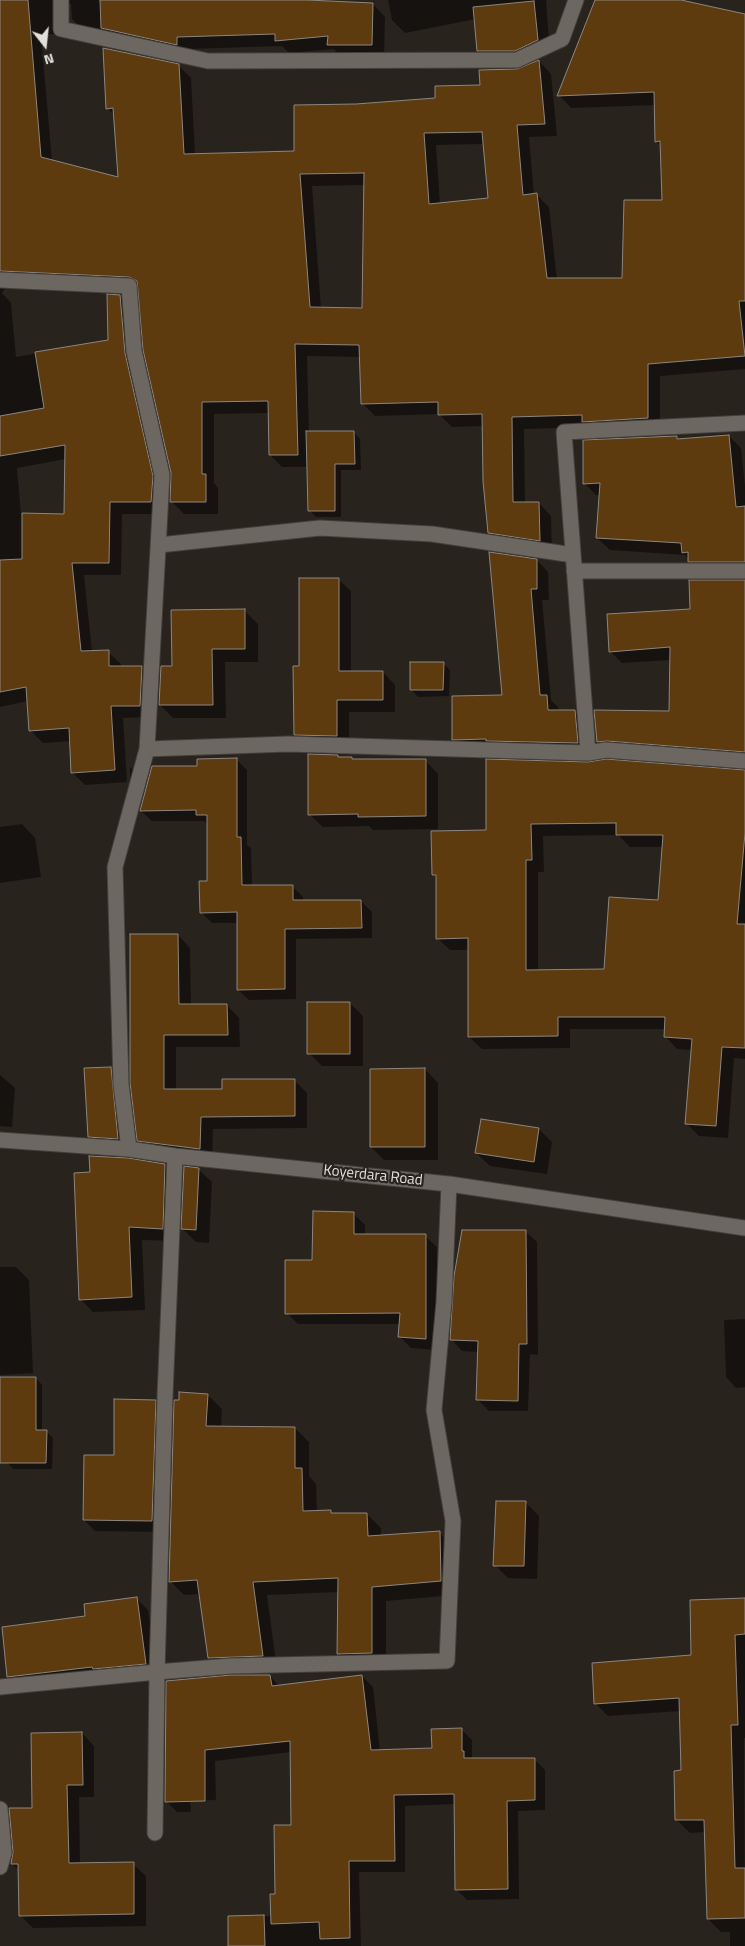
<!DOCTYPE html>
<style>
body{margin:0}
#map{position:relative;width:745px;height:1946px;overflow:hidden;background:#29231e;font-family:"Titillium Web",sans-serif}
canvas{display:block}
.north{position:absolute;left:20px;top:20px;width:50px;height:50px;-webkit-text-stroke:4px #29231e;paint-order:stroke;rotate:164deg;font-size:14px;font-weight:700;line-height:20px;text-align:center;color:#e3dfdb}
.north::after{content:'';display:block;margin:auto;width:18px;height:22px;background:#e3dfdb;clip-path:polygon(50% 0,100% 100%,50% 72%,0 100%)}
</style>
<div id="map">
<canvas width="745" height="1946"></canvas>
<div class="north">N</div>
</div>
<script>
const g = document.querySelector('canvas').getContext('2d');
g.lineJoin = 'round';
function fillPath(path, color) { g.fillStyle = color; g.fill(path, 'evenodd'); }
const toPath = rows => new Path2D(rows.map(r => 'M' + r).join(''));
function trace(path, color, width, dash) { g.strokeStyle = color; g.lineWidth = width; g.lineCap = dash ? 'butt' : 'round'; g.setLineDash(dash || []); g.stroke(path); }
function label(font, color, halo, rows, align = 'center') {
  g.font = font + ' "Titillium Web",sans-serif'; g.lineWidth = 4.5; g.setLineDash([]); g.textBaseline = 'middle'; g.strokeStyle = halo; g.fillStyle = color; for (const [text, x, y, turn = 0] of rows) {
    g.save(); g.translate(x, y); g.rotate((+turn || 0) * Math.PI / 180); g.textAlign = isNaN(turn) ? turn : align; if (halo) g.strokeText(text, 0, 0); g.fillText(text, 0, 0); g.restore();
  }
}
fillPath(toPath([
 [0,0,318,0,318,2,373,4,385,17,384,57,341,57,334,49,289,53,282,46,189,49,189,56,115,40,104,29,84,31,72,19,71,4,68,4,64,33,41,35,52,161,119,178,115,115,107,108,178,65,191,78,195,155,296,152,356,105,436,99,482,86,539,61,551,74,557,136,529,137,534,195,537,195,549,207,557,280,623,280,663,202,662,147,656,141,655,105,571,108,559,95,596,0,681,0,745,16,745,369,660,376,660,430,590,427,524,429,525,503,539,503,551,516,552,552,501,545,489,532,484,426,452,427,439,414,375,416,362,403,361,357,307,356,309,433,354,432,360,439,361,470,341,470,341,517,316,517,309,510,308,467,282,467,270,455,270,413,214,414,214,483,218,488,218,514,184,514,171,501,172,473,139,288,13,283,8,284,2,293,11,303,16,357,109,341,120,296,132,309,163,514,122,514,121,575,84,575,92,652,108,652,121,664,121,667,142,667,154,680,152,717,123,718,127,782,85,785,73,773,71,741,43,743,30,730,28,701,0,707],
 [484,144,489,200,440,205,436,145],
 [365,185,363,309,321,308,312,186],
 [66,459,65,515,21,515,17,468],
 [388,0,546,0,550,53,529,63,492,64,478,50,476,19,405,33,392,20],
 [729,436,741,448,745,486,745,574,702,574,685,555,610,550,597,538,601,495,596,495,584,483,677,437,680,440],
 [537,560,548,572,549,600,542,600,551,700,558,707,559,711,575,712,587,723,589,754,465,751,454,739,503,696],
 [338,579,351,591,351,672,383,672,395,685,395,712,349,712,349,748,307,747,295,734,301,667],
 [745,582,745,762,610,754,598,742,670,712,671,660,622,663,610,651],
 [245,611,258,624,258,662,225,662,226,718,173,718,160,705,173,667],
 [443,663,450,670,449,696,418,697,412,690],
 [339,758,352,758,354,761,425,760,438,774,438,829,373,830,369,826,323,827,309,814],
 [236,759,247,770,247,845,251,848,252,886,292,886,303,897,303,902,361,901,372,912,372,938,296,939,296,999,249,1000,238,990,238,923,212,923,201,912,208,882,208,825,204,821,152,821,141,811,198,767],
 [130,767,145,781,142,791,130,779],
 [745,771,745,1059,734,1058,728,1138,699,1136,687,1124,692,1050,677,1049,665,1036,666,1029,570,1029,570,1048,482,1049,469,1037,469,950,450,950,437,938,437,879,433,875,487,832],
 [618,835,630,847,663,847,659,902,605,971,538,971,538,872,544,872,543,836],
 [22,824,35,838,41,877,0,883,0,827],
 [178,935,190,948,191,1006,227,1005,239,1018,240,1047,176,1047,176,1090,223,1090,294,1080,307,1093,307,1128,213,1129,212,1161,151,1153,139,1140],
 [350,1003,363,1016,363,1066,322,1066,309,1053],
 [111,1068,124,1081,131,1152,102,1150,89,1136],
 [425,1069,438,1083,438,1160,384,1160,371,1147],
 [0,1075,15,1088,12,1127,0,1126],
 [539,1129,552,1142,547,1174,490,1166,476,1153],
 [165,1165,178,1178,175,1241,142,1240,145,1310,93,1312,80,1299],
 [198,1169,212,1182,209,1243,196,1242,183,1229],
 [353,1213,365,1225,365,1235,425,1236,437,1247,437,1350,411,1348,400,1337,400,1324,298,1324,287,1313,313,1261],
 [525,1231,537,1242,538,1355,530,1354,528,1411,489,1411,478,1400,479,1352,462,1351,451,1339],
 [0,1267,16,1267,29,1280,33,1373,0,1375],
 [745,1319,745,1387,736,1388,726,1377,724,1320],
 [0,1378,36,1378,42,1385,42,1431,46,1431,53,1438,52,1469,13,1469,7,1462,0,1413],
 [208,1395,222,1409,221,1428,295,1428,309,1442,309,1476,316,1484,317,1512,330,1511,334,1515,367,1514,381,1528,381,1537,439,1533,454,1547,455,1595,386,1601,386,1667,353,1668,339,1654,339,1592,267,1595,277,1670,224,1672,209,1658,200,1594,184,1595,170,1581],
 [155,1401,166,1412,163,1532,95,1531,84,1520,115,1457],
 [525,1502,539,1516,537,1579,508,1578,495,1565],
 [136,1598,148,1610,158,1675,21,1688,9,1676,87,1617],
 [745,1599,745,1738,744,1738,745,1946,730,1946,730,1932,721,1932,708,1919,706,1832,690,1833,677,1820,683,1772,680,1711,608,1716,595,1703,692,1657],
 [270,1676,279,1686,362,1676,373,1687,380,1751,433,1750,461,1729,472,1740,472,1759,534,1759,545,1770,545,1810,518,1811,519,1899,467,1900,456,1889,455,1804,405,1806,405,1872,359,1872,361,1946,234,1946,231,1917,272,1916,292,1826,291,1752,215,1761,216,1800,190,1801,191,1812,177,1812,166,1801,168,1682],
 [82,1733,94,1746,94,1797,79,1797,80,1864,133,1864,146,1876,146,1926,33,1928,20,1915,20,1871,12,1864,34,1809]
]), '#0007');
const building = toPath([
 [0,0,28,0,41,157,118,177,113,108,106,109,103,48,179,64,184,154,294,151,294,105,356,104,435,98,435,86,480,85,479,70,517,69,539,60,545,124,517,125,523,195,537,193,547,278,622,278,624,200,662,200,660,141,655,142,654,92,557,96,595,0,681,0,745,14,745,301,739,301,745,356,648,364,648,418,582,422,582,415,512,417,513,502,539,502,540,541,488,533,483,481,482,414,438,415,438,402,361,404,359,345,295,344,298,455,269,455,268,401,202,402,202,474,206,474,206,502,170,502,171,473,143,350,137,281,129,277,0,271,0,0],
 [482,132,488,198,429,204,424,133,482,132],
 [364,173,362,308,310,307,300,174,364,173],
 [100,0,307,0,373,3,372,45,327,45,328,36,275,41,275,34,177,37,177,45,101,28,100,0],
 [534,1,538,40,515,51,477,51,473,7,534,1],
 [107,294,120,295,125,353,153,476,151,502,110,502,109,563,72,563,81,651,109,650,109,666,142,666,140,706,111,706,115,770,71,773,69,728,29,731,26,687,0,692,0,560,22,559,22,513,64,514,65,445,0,456,0,416,44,408,35,352,108,340,107,294],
 [306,431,354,431,355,464,335,464,335,511,308,511,306,431],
 [729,435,736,507,745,506,745,562,688,562,688,552,682,553,681,543,596,538,600,483,583,484,583,440,677,436,677,439,729,435],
 [489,552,537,559,537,589,531,589,540,695,547,695,548,710,575,710,578,743,486,741,486,739,452,740,452,696,502,695,489,552],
 [299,578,339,578,339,671,383,671,383,700,337,700,337,736,294,735,293,666,299,666,299,578],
 [689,580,745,580,745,752,607,741,597,742,594,710,669,711,670,647,609,652,607,614,690,609,689,580],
 [245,609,245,649,212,649,213,705,159,705,161,666,172,666,171,610,245,609],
 [410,662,444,662,443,690,410,690,410,662],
 [308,754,338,755,338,757,352,757,352,759,426,759,426,816,358,817,358,814,308,815,308,754],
 [237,758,237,837,241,837,242,885,293,885,293,900,361,900,362,928,285,929,285,989,237,990,237,912,200,913,199,881,207,881,207,815,196,815,196,810,140,811,152,766,197,766,197,759,237,758],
 [486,759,588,762,606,759,745,770,745,833,737,924,745,924,745,1048,722,1047,716,1126,685,1124,692,1039,664,1037,665,1017,558,1017,558,1036,468,1037,468,938,436,939,436,875,432,875,431,831,486,830,486,759],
 [616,823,616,835,663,835,658,900,609,897,604,969,526,970,526,860,532,860,531,824,616,823],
 [130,934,178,934,179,1004,227,1004,228,1035,164,1035,164,1089,222,1089,222,1079,295,1079,295,1116,201,1117,200,1149,137,1141,130,1083,130,934],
 [307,1002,350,1002,350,1054,307,1054,307,1002],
 [111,1067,118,1139,88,1137,84,1068,111,1067],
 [425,1068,425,1147,370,1147,370,1069,425,1068],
 [481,1119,539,1128,534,1162,475,1153,481,1119],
 [89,1156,128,1158,165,1164,163,1229,129,1227,132,1297,79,1300,74,1173,90,1172,89,1156],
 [184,1166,199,1168,196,1230,181,1229,184,1166],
 [313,1211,354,1212,354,1234,426,1234,426,1339,398,1337,400,1313,285,1314,285,1260,312,1260,313,1211],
 [462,1230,526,1230,527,1344,519,1344,518,1401,476,1400,478,1341,450,1340,454,1276,462,1230],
 [0,1377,36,1377,36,1430,47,1430,46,1463,0,1463,0,1377],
 [179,1392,208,1394,206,1426,295,1427,295,1468,302,1468,303,1511,331,1510,331,1513,367,1513,368,1536,440,1531,441,1581,372,1587,372,1653,337,1654,338,1578,253,1582,263,1656,208,1658,197,1580,169,1582,174,1400,179,1400,179,1392],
 [114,1399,156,1400,152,1521,83,1520,84,1455,114,1455,114,1399],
 [496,1501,526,1501,524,1566,493,1566,496,1501],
 [137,1597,146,1664,93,1669,92,1667,7,1677,2,1627,85,1616,84,1604,137,1597],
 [745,1598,745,1634,735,1635,738,1725,731,1725,735,1868,745,1868,745,1918,707,1919,704,1820,675,1820,674,1771,681,1770,679,1698,594,1704,592,1663,691,1655,690,1600,745,1598],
 [231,1675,270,1675,272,1686,362,1675,371,1750,432,1748,431,1729,462,1728,462,1751,464,1751,464,1758,535,1758,535,1800,507,1801,508,1889,455,1890,454,1794,394,1795,395,1861,349,1861,350,1938,320,1939,319,1922,271,1924,270,1894,275,1894,274,1825,291,1825,290,1741,205,1750,205,1801,165,1802,166,1681,231,1675],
 [82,1732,83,1785,67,1785,69,1863,134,1862,134,1914,19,1916,18,1864,11,1864,13,1852,9,1808,32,1808,31,1733,82,1732],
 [264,1915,265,1946,228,1946,228,1916,264,1915]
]);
fillPath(building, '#5e3a0f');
trace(building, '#8d867f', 1);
const minor = toPath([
 [61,0,61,29,208,61,517,60,562,39,576,0],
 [0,280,129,286,134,351,162,475,147,749,115,867,121,1084,129,1149],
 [159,545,320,528,432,534,573,555],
 [574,571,745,571],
 [147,749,288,744,588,753,606,750,745,761],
 [588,753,564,432,745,423],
 [0,1140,129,1149,175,1156,449,1184,745,1228],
 [0,1687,157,1672,231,1666,447,1661,453,1521,434,1410,444,1302,449,1184],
 [0,1809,4,1853,0,1867],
 [155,1833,157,1672,165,1396,175,1156]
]);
trace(minor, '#433f3b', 17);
trace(minor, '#6d6761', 15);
label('15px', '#e3dfdb', '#29231e', [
 ["Koyerdara Road",373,1176,6]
]);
</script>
